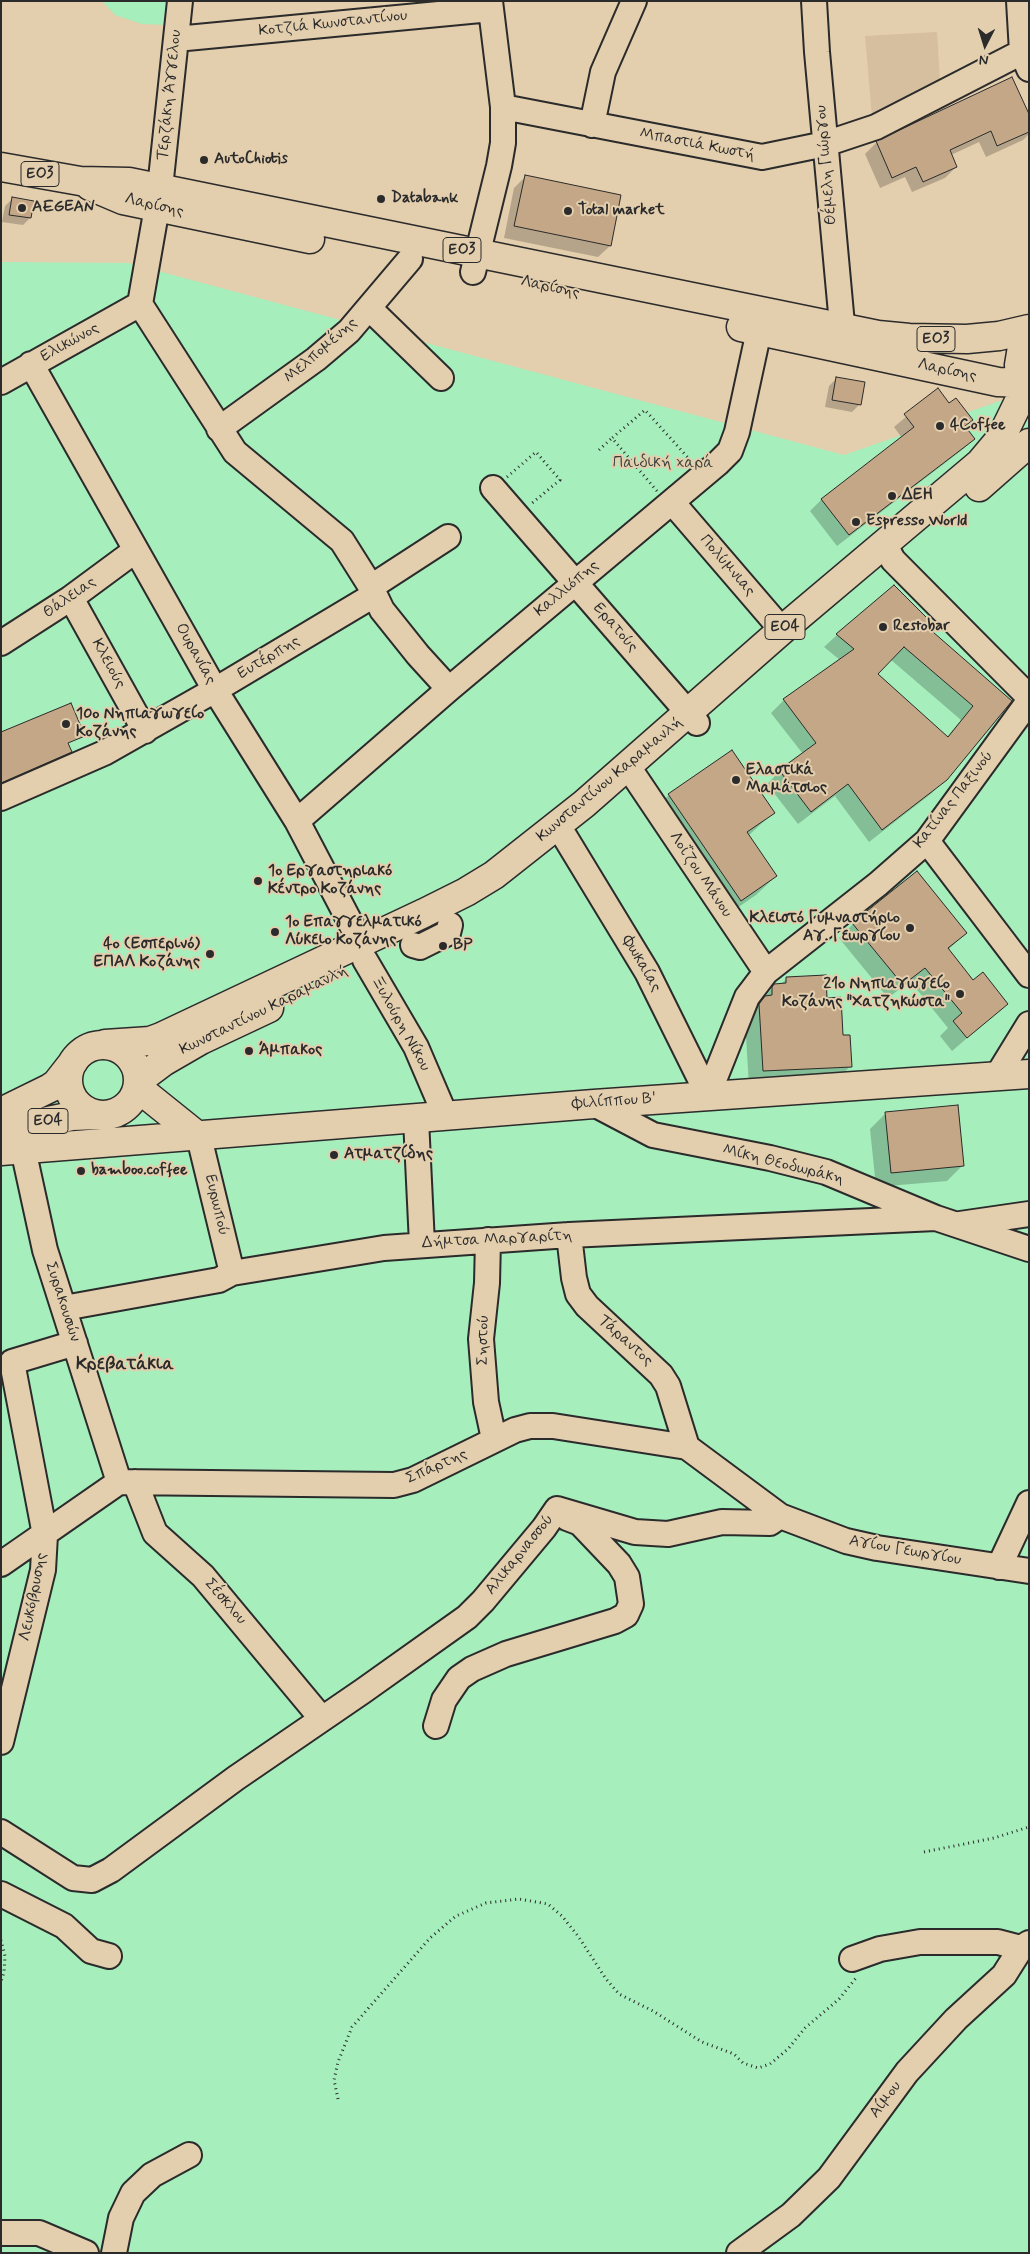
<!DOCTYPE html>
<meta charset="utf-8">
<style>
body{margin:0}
#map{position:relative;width:1030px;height:2254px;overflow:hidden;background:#e3cead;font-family:Mynerve,sans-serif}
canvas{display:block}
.frame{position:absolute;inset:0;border:2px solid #2b2b2b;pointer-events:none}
.north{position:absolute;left:960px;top:20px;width:50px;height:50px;-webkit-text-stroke:4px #e3cead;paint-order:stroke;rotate:185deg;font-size:14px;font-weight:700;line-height:20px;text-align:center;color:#2b2b2b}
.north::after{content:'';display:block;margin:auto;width:18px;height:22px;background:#2b2b2b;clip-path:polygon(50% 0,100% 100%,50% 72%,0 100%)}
</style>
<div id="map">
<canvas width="1030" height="2254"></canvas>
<div class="frame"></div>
<div class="north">N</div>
</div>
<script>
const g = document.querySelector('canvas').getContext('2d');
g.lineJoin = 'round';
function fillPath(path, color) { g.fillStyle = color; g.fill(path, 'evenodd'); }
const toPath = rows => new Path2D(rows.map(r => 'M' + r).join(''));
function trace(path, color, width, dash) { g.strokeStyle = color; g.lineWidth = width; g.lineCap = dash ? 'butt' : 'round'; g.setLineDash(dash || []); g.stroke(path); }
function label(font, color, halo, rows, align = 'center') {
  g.font = font + ' Mynerve,sans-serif'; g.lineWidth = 4; g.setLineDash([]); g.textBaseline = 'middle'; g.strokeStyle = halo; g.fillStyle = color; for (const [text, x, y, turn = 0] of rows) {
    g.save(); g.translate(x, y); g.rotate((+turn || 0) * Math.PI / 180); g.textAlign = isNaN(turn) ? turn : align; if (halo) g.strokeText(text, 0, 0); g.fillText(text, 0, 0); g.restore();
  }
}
fillPath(toPath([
 [937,32,940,81,872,116,865,36]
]), '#d6bf9f');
fillPath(toPath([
 [102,1,171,1,168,25,142,24,115,15],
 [1,262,128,263,844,455,1029,391,1029,2253,1,2253]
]), '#a6eebc');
fillPath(toPath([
 [1029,117,1029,134,1023,140,986,157,979,142,951,155,956,167,945,178,912,192,905,177,880,188,865,154,877,142],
 [525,177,610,246,598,257,504,238,514,188],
 [12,199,30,218,23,225,2,222,5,206],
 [836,379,860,404,852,412,825,407,829,386],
 [938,390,949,404,971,420,964,427,974,439,962,450,837,546,810,511,821,500,902,438,894,427],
 [923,625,1011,701,932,793,869,842,835,796,798,824,767,784,780,771,803,754,771,713,784,700,840,660,824,647,837,635],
 [890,659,961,720,946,738,876,674],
 [1,733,83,735,67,744,70,752,67,755,1,784],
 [669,795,773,813,748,836,776,876,756,895,721,919,649,814],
 [853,924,966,933,948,950,973,981,1007,1004,952,1051,940,1036,948,1028,910,981,888,998,839,938],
 [787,978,842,1037,851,1066,835,1081,749,1086,745,1020,775,985,780,985],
 [886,1113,963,1165,947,1181,876,1187,870,1129]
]), '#0003');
const building = toPath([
 [1012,77,1029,114,1029,132,997,146,991,131,950,150,957,167,923,182,916,167,892,178,876,141,1012,77],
 [525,175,621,195,611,246,514,226,525,175],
 [12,197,34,201,31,218,9,215,12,197],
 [836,377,865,382,861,405,832,400,836,377],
 [938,388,949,403,956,398,973,420,965,426,975,439,849,535,821,499,914,427,904,414,938,388],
 [894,585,929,620,925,625,1012,701,947,780,882,830,848,784,811,812,779,770,816,743,783,699,854,649,836,634,894,585],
 [904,647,973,706,948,737,878,674,904,647],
 [71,703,85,736,68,743,72,752,1,783,1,732,71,703],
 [732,750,775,813,747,832,777,876,741,901,668,794,732,750],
 [917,871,967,933,948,948,973,980,983,972,1008,1004,967,1038,953,1021,962,1013,925,968,903,985,852,923,917,871],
 [826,975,827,998,841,997,843,1035,850,1035,852,1067,763,1071,759,1004,765,996,772,995,772,987,774,984,786,983,786,977,826,975],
 [958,1105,964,1166,891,1173,885,1112,958,1105]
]);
fillPath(building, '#c3a786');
trace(building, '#2b2b2b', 1);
const minor = toPath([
 [814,1,817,52,844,346],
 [1019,1,1022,52,1029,69],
 [176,39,491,9],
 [503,107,762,157,825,144,876,127,1022,52],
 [592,125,603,72,634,1],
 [160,188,180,1],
 [473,272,499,166,503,143,503,107,490,1],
 [140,304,235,452,342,541,371,587,382,610,418,655,449,689],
 [140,304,157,207],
 [369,308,441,378],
 [31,364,215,690,297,821,361,943],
 [1,382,140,304],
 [219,429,316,359,349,331,410,259],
 [493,488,697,723],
 [672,502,782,630],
 [884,543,893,560,1029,697],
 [371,587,448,537],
 [71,598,145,731],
 [1,643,71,598,136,550],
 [635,777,766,972],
 [1,798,104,753,215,690,374,595],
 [297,821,449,689,718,463,730,451,737,432,763,312],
 [565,837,647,972,708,1095],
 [927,841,1029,975],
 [413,945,420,947,448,933,450,925],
 [365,960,416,1047,446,1117],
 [997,1076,1029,1024],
 [708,1095,747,997,766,972,878,884,927,841,1029,701],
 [594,1104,653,1135,770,1158,826,1172,936,1218,1029,1249],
 [416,1119,422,1244],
 [199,1137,232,1273],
 [23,1149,45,1250,119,1482],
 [960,1224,1029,1214],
 [569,1235,574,1278,578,1294,587,1306,661,1375,668,1386,687,1447],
 [488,1240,487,1283,481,1339,486,1402,494,1439],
 [64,1308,219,1280,232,1273,384,1248,569,1235,936,1218],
 [119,1482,394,1485,413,1480,515,1430,530,1426,553,1426,687,1447,780,1516,846,1541,877,1548,1029,1571],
 [135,1482,155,1533,203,1576,322,1719],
 [1,1564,119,1482],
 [999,1567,1029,1503],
 [436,1726,444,1700,459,1678,472,1669,506,1654,615,1621,626,1615,631,1604,627,1577,619,1564,580,1523,567,1518],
 [1,1742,43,1570,45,1535,12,1362,75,1343],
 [1,1832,73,1878,92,1880,111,1870,236,1778,363,1691,467,1617,483,1601,544,1528,557,1509,635,1532,668,1534,722,1522,770,1523,780,1516],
 [1,1894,64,1926,91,1951,109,1956],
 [852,1959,880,1949,920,1942,998,1942,1021,1948],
 [1,2233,39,2233,86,2253],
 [114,2253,121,2218,133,2193,152,2175,189,2155],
 [739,2253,791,2215,829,2178,907,2072,956,2019,1004,1975,1021,1948,1029,1943]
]);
const major = toPath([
 [1,167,80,181,129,182,878,335,909,338,967,339,999,336,1029,329],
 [90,186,123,200,310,239],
 [741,327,998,382,1024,383],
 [1029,335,1022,347,1019,365,1020,375,1029,390],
 [979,487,1029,443],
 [105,1044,150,1041,161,1037,424,913,466,892,494,875,584,804,782,630,980,463,1001,438,1026,387],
 '68 1080a35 35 0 1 1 70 0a35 35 0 1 1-70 0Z',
 [139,1085,143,1077,163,1062,201,1040,269,1008],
 [138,1088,199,1137],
 [1,1112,50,1088,56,1084,74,1061],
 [1,1136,34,1124,72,1116,98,1115],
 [1,1151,594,1104,1029,1074]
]);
trace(minor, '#2b2b2b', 28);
trace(major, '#2b2b2b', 31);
trace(toPath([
 [599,450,612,438],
 [507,477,536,452,560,480,531,504],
 [657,491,612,438,645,410,691,461],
 [924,1852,994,1838,1029,1827],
 [1,1940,5,1956,4,1972,1,1982],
 [338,2099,334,2080,338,2062,352,2027,430,1938,456,1916,486,1903,519,1899,548,1904,562,1916,578,1936,606,1979,619,1994,653,2011,702,2042,734,2054,743,2063,758,2068,770,2064,788,2049,805,2028,839,1999,856,1978]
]), '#2b2b2b', 3, [1, 4]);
trace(minor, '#e3cead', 24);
trace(major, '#e3cead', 28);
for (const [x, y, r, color] of [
 [204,160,5,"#2b2b2b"],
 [381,199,5,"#2b2b2b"],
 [22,208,5,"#2b2b2b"],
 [568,211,5,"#2b2b2b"],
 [940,426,5,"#2b2b2b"],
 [892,496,5,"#2b2b2b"],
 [856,522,5,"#2b2b2b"],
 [883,627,5,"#2b2b2b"],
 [66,724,5,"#2b2b2b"],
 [736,780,5,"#2b2b2b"],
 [258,881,5,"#2b2b2b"],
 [910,928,5,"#2b2b2b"],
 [275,932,5,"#2b2b2b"],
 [443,946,5,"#2b2b2b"],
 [210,954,5,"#2b2b2b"],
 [960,994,5,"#2b2b2b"],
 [249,1051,5,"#2b2b2b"],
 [334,1155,5,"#2b2b2b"],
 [81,1171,5,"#2b2b2b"]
]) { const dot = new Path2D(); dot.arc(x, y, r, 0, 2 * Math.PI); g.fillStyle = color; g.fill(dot); trace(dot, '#e3cead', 2); }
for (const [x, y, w] of [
 [40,174,38],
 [462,250,38],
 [936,339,38],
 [785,627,40],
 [48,1121,40]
]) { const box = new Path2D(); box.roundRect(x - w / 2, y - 12.5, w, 25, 4); g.fillStyle = '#e3cead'; g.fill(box); trace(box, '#2b2b2b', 1); }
label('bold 15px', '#2b2b2b', null, [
 ["ΕΟ3",40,174],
 ["ΕΟ3",462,250],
 ["ΕΟ3",936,339],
 ["ΕΟ4",785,627],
 ["ΕΟ4",48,1121]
]);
label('16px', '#2b2b2b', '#e3cead', [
 ["Κοτζιά Κωνσταντίνου",333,24,-6],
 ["Τερζάκη Άγγελου",170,95,-84],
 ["Μπαστιά Κωστή",697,145,11],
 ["Θέμελη Γιώργου",827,165,-95],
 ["Λαρίσης",154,206,13],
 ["Λαρίσης",550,288,12],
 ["Ελικώνος",70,343,-29],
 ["Μελπομένης",321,351,-41],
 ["Λαρίσης",947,371,12],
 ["Πολύμνιας",727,566,49],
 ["Καλλιόπης",567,589,-40],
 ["Θάλειας",70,598,-35],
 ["Ερατούς",615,628,49],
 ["Ουρανίας",195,654,61],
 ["Ευτέρπης",269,658,-31],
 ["Κλειούς",108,664,61],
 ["Κωνσταντίνου Καραμανλή",610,780,-40],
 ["Κατίνας Παξινού",954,800,-52],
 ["Λοΐζου Μάνου",700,875,56],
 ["Φωκαίας",641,964,60],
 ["Κωνσταντίνου Καραμανλή",264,1011,-26],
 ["Ξυλούρη Νίκου",400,1024,61],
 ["Φιλίππου Β'",614,1102,-4],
 ["Μίκη Θεοδωράκη",783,1165,14],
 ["Ευρωπού",216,1205,77],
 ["Δήμτσα Μαργαρίτη",497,1240,-3],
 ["Συρακουσών",62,1302,72],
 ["Σηστού",484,1340,-89],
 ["Τάραντος",625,1341,42],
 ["Σπάρτης",437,1467,-24],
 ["Αγίου Γεωργίου",905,1551,10],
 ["Αλικαρνασσού",520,1555,-51],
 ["Λευκόβρυσης",34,1597,-79],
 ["Σέσκλου",225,1602,49],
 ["Αίμου",886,2100,-53]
]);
label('bold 16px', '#2b2b2b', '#e3cead', [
 ["AutoChiotis",214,160],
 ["Databank",391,199],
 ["AEGEAN",32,208],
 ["Total market",578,211],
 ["4Coffee",950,426],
 ["ΔΕΗ",902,496],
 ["Espresso World",866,522],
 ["Restobar",893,627],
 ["10ο Νηπιαγωγείο",76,715],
 ["Κοζάνης",76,733],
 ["Ελαστικά",746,771],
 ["Μαμάτσιος",746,789],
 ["1ο Εργαστηριακό",268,872],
 ["Κέντρο Κοζάνης",268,890],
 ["Κλειστό Γυμναστήριο",900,919,"right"],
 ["Αγ. Γεωργίου",900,937,"right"],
 ["1ο Επαγγελματικό",285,923],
 ["Λύκειο Κοζάνης",285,941],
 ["4ο (Εσπερινό)",200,945,"right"],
 ["ΕΠΑΛ Κοζάνης",200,963,"right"],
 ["BP",453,946],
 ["21ο Νηπιαγωγείο",950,985,"right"],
 ["Κοζάνης \"Χατζηκώστα\"",950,1003,"right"],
 ["Άμπακος",259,1051],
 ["Ατματζίδης",344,1155],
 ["bamboo.coffee",91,1171]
], 'left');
label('16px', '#373e3a', '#e3cead', [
 ["Παιδική χαρά",663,464]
]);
label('bold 18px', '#2b2b2b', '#e3cead', [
 ["Κρεβατάκια",125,1365]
]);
</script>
